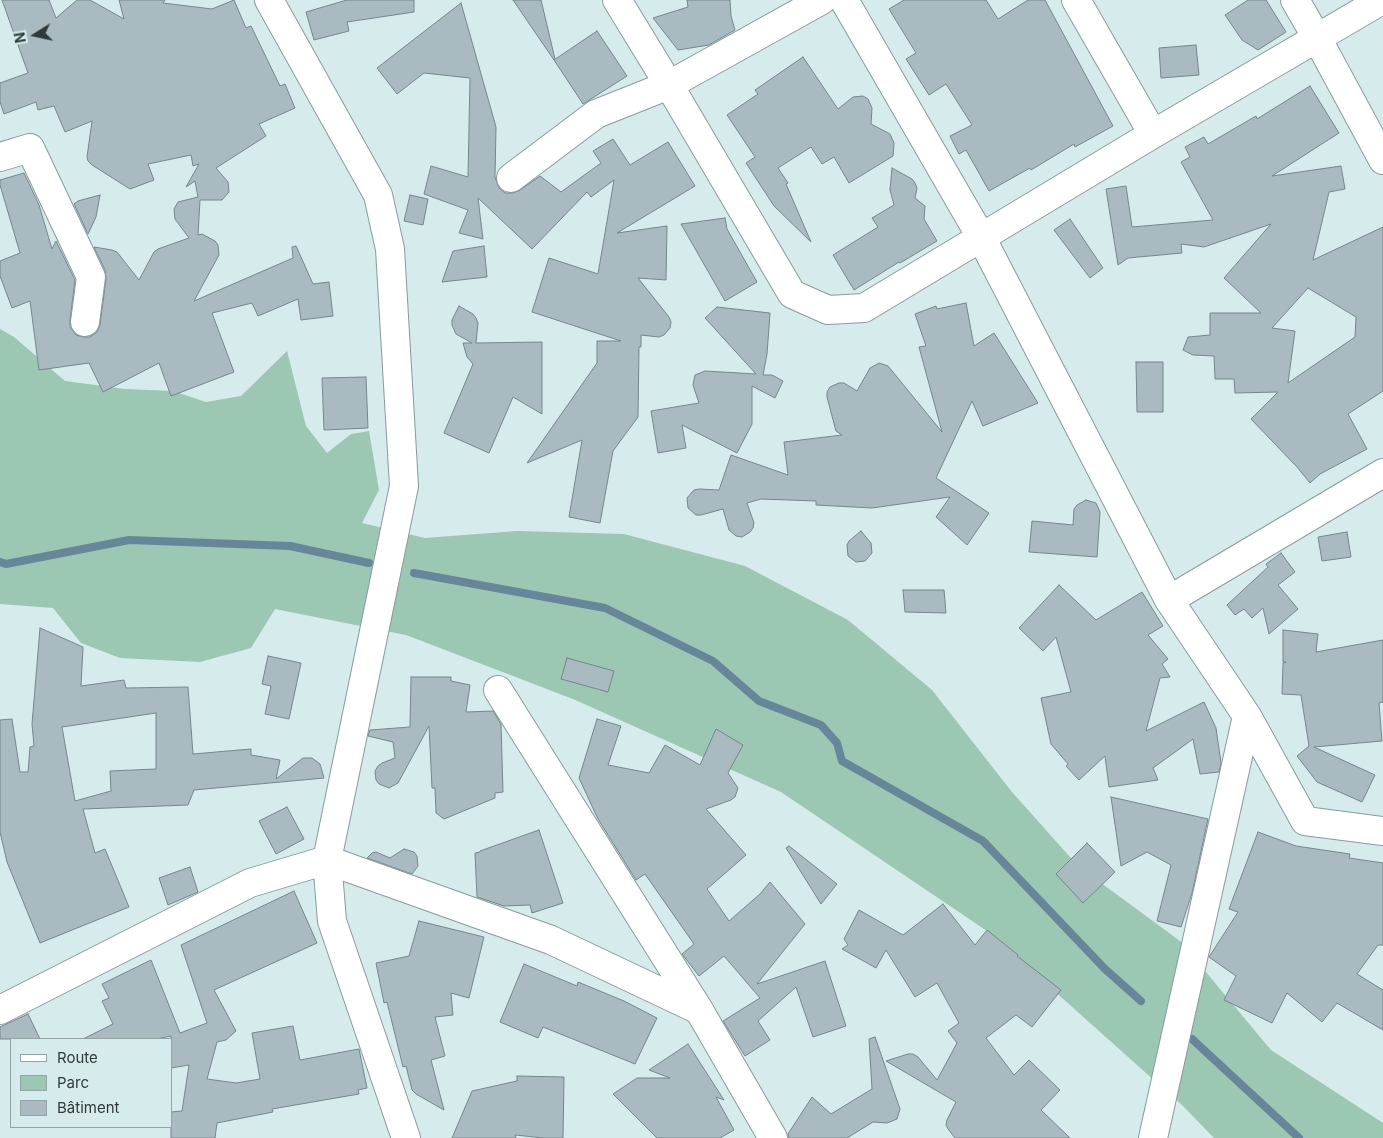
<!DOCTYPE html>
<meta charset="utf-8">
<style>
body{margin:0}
#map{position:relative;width:1383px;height:1138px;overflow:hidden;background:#d6ebec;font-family:Inter,sans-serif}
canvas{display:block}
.legend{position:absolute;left:10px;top:1038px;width:162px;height:90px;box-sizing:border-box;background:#d6ebec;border:1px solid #94a4a5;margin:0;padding:6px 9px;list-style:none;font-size:15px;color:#313a3a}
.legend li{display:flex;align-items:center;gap:10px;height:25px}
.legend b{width:25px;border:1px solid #94a4a5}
.north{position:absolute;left:10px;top:10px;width:50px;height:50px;-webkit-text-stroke:4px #d6ebec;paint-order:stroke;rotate:260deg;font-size:14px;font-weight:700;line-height:20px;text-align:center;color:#313a3a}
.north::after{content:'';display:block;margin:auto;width:18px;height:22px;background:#313a3a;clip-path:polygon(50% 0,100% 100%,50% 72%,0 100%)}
</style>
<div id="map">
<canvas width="1383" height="1138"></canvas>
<ul class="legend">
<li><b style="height:6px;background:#fff"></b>Route</li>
<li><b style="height:14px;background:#9cc7b2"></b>Parc</li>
<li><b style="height:14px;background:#a9bbc1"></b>Bâtiment</li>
</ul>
<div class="north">N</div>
</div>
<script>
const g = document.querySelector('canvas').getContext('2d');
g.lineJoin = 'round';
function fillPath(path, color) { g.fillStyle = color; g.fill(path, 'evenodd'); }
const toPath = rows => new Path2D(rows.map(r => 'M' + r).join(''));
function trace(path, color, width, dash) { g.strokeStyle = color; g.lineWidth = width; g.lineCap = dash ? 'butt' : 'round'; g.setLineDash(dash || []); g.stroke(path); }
fillPath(toPath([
 [0,329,14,337,65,381,125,389,173,391,206,402,241,396,287,351,306,426,327,453,351,434,369,431,379,490,362,523,425,538,517,531,624,534,745,566,848,620,932,690,1012,792,1078,866,1180,941,1271,1050,1383,1123,1383,1138,1214,1138,1183,1106,987,931,781,792,573,699,406,635,275,609,251,648,200,662,120,658,81,643,53,608,0,604]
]), '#9cc7b2');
trace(toPath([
 [0,562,6,564,129,540,290,546,369,563],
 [414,573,605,608,713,661,759,701,821,725,837,743,842,761,983,841,1105,969,1141,1001],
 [1192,1039,1299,1138]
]), '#678699', 8);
const building = toPath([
 [2,0,49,0,56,18,77,0,90,0,124,19,119,0,165,0,163,3,212,9,234,0,246,28,251,26,280,86,285,84,295,108,259,124,266,136,216,168,228,182,229,192,222,200,200,200,198,235,202,234,215,241,218,245,219,255,194,301,293,258,292,247,296,246,313,284,329,282,333,316,301,320,298,299,258,316,252,303,212,313,234,372,171,396,159,363,103,392,89,363,39,370,30,301,12,308,0,276,0,261,20,253,0,185,0,180,24,173,39,205,52,249,56,241,75,280,70,320,70,327,76,335,83,337,90,337,97,332,100,325,106,279,105,270,94,247,112,250,117,252,139,280,154,252,158,249,189,238,175,219,174,209,178,202,198,197,195,181,186,187,199,164,193,166,191,155,148,164,154,180,130,189,92,165,88,161,87,157,92,121,65,132,54,106,38,110,36,102,4,114,0,102,0,83,28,73,2,0],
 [347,0,414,0,414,12,347,22,349,31,314,40,306,12,347,0],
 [513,0,541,0,555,59,554,60,513,0],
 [687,0,730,0,731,16,735,30,709,45,678,50,653,18,688,7,687,0],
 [904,0,986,0,998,19,1028,0,1045,0,1113,126,1075,147,1074,144,1031,170,1030,168,989,191,966,150,959,154,950,136,972,125,946,84,929,95,906,59,916,53,889,9,904,0],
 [1248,0,1266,0,1286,32,1258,50,1242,40,1225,15,1248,0],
 [461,3,496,127,495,177,499,188,505,193,513,193,520,190,540,176,561,192,601,163,593,151,613,139,630,165,668,142,695,186,617,233,667,226,666,280,638,278,669,317,671,322,670,328,664,335,659,337,641,335,641,347,639,347,638,417,613,451,600,523,569,517,582,440,527,463,597,363,597,341,621,341,532,312,549,258,598,274,614,180,591,197,587,192,532,249,478,198,483,239,459,233,468,210,424,194,431,166,468,177,470,78,424,73,397,94,377,68,461,3],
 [597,31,627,76,583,104,554,60,597,31],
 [1196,45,1199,75,1161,78,1159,48,1196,45],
 [803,57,838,109,853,97,863,96,868,99,872,108,871,124,890,134,894,143,893,156,849,183,834,157,822,164,811,147,778,168,788,183,786,184,811,242,774,206,746,163,755,157,727,115,758,94,755,90,803,57],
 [1310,86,1339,133,1272,176,1341,166,1345,189,1329,192,1313,260,1383,227,1383,391,1348,414,1367,449,1320,474,1310,483,1297,467,1251,419,1278,392,1235,393,1234,379,1215,379,1214,356,1193,355,1183,350,1188,337,1210,335,1210,313,1261,313,1224,278,1271,224,1204,247,1181,244,1182,253,1128,258,1118,265,1106,189,1126,186,1132,227,1213,220,1181,162,1190,157,1185,147,1204,137,1208,144,1256,116,1257,119,1310,86],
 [1308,288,1356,317,1355,337,1288,383,1295,331,1272,328,1308,288],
 [892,168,912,179,915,183,917,188,915,198,925,206,924,219,937,241,900,263,899,262,854,290,833,255,878,227,872,218,894,205,890,190,892,168],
 [100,195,96,217,88,234,74,204,78,201,100,195],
 [410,195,428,199,423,225,404,221,410,195],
 [725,218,727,229,757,282,725,301,681,224,725,218],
 [1070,219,1103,268,1090,278,1054,230,1070,219],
 [484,246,487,277,442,282,453,251,484,246],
 [966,303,974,346,994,333,1038,403,983,426,972,401,936,478,989,513,967,545,936,517,950,497,872,508,816,505,816,501,761,499,747,503,754,523,753,528,750,532,742,537,736,536,729,530,723,509,701,515,696,515,688,508,687,498,694,490,699,489,719,490,731,455,788,475,784,442,842,435,836,431,827,397,827,392,830,387,839,383,844,383,857,391,870,368,879,363,888,366,942,432,919,347,926,346,915,314,936,306,937,309,966,303],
 [459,306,473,314,476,318,478,323,476,343,542,342,542,414,513,397,489,453,444,433,473,364,467,357,463,343,472,343,456,334,452,325,452,320,459,306],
 [717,307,770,313,767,354,763,375,772,375,783,381,775,398,752,386,752,424,737,453,682,425,686,448,658,453,651,411,699,403,693,385,695,375,705,371,756,374,705,318,717,307],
 [1136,362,1163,362,1163,412,1137,412,1136,362],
 [366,377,368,428,324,430,322,378,366,377],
 [1086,500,1096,503,1100,512,1097,557,1029,552,1032,521,1073,525,1074,509,1077,505,1086,500],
 [861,531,871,543,872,553,865,561,856,562,848,556,847,545,849,541,861,531],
 [1347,532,1351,557,1322,561,1318,537,1347,532],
 [1281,553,1295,572,1278,585,1298,609,1269,634,1263,608,1252,618,1244,609,1235,615,1227,605,1268,567,1266,564,1281,553],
 [1059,585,1096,620,1142,592,1163,626,1148,635,1168,659,1162,664,1170,677,1160,678,1146,731,1204,702,1216,728,1221,763,1219,772,1200,774,1193,739,1153,768,1158,780,1109,787,1105,756,1079,780,1066,766,1068,764,1051,744,1041,698,1071,692,1056,637,1043,651,1019,628,1059,585],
 [903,590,944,590,946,613,905,612,903,590],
 [40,628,83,647,81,686,124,680,126,688,188,687,193,754,251,749,251,755,280,760,276,779,303,758,312,758,320,764,324,778,194,790,188,805,83,809,95,853,105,849,129,907,40,943,7,862,0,832,0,720,12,719,20,772,28,772,30,747,34,746,32,724,40,628],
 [156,713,156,769,110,771,111,791,75,801,62,727,156,713],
 [1283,630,1318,634,1316,652,1383,640,1383,702,1379,703,1382,741,1314,747,1375,775,1362,802,1317,782,1297,756,1309,746,1301,695,1282,694,1283,663,1286,662,1283,662,1283,630],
 [268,656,301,663,289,719,265,714,271,686,262,684,268,656],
 [567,658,614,671,608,692,561,679,567,658],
 [411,677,451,677,451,681,470,685,466,712,493,711,501,724,503,792,495,793,495,798,444,819,436,813,435,788,432,788,429,726,398,783,389,788,379,784,376,780,375,771,378,766,382,763,395,758,393,742,368,736,370,730,410,727,411,677],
 [597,719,621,726,608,765,649,773,665,745,700,765,716,729,743,745,728,773,738,788,735,797,731,800,706,809,746,855,707,889,729,921,760,894,770,882,805,924,757,984,825,961,846,1026,813,1037,796,987,758,1021,770,1040,745,1056,723,1021,760,998,724,956,699,976,682,954,694,944,645,874,636,880,598,819,579,778,597,719],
 [1111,797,1208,819,1192,893,1181,927,1157,921,1171,865,1147,852,1121,866,1111,797],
 [287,807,304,839,276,854,259,821,287,807],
 [539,830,563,903,532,913,530,905,504,906,477,897,475,853,480,852,480,851,539,830],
 [1258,832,1296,846,1350,854,1349,858,1383,863,1383,945,1378,945,1357,974,1383,990,1383,1030,1337,1003,1322,1022,1287,993,1272,1023,1224,1000,1236,976,1209,957,1238,912,1229,909,1258,832],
 [1087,843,1115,872,1083,903,1056,874,1087,843],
 [789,846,837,884,821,904,786,848,789,846],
 [404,849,414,852,417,856,418,866,412,874,367,858,372,853,376,852,390,858,404,849],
 [190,867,198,892,168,905,159,878,190,867],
 [294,891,317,943,214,990,236,1031,226,1040,217,1042,207,1079,236,1083,260,1079,252,1033,293,1026,300,1060,359,1049,367,1088,358,1090,359,1094,272,1109,273,1112,217,1123,215,1138,171,1138,171,1112,182,1111,189,1065,171,1068,171,1036,157,1039,83,1039,113,1024,102,1001,109,998,102,984,151,960,180,1033,207,1023,181,945,294,891],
 [943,904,975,945,987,930,1018,955,1017,956,1061,990,1032,1027,1016,1015,986,1038,1014,1075,1029,1060,1060,1090,1041,1110,1070,1138,955,1138,948,1129,946,1125,947,1120,956,1102,886,1061,908,1054,913,1054,918,1057,937,1080,957,1043,948,1031,959,1023,937,983,915,997,886,950,876,968,842,949,848,945,844,939,859,910,903,935,943,904],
 [419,921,484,937,469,998,451,993,453,1015,435,1017,445,1056,431,1060,444,1110,416,1094,412,1090,406,1066,403,1067,387,1002,384,1003,376,963,409,956,419,921],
 [524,964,577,986,578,982,624,1001,657,1018,635,1064,543,1027,538,1038,500,1022,524,964],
 [28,1014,40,1039,0,1039,0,1027,28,1014],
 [875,1037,900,1109,897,1119,887,1123,873,1122,847,1138,789,1138,788,1134,812,1097,831,1114,872,1089,869,1039,875,1037],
 [688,1044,724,1100,716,1097,734,1130,720,1138,657,1138,613,1094,637,1078,670,1078,649,1070,688,1044],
 [517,1076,564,1077,563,1138,544,1138,515,1135,516,1138,452,1138,472,1091,517,1081,517,1076]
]);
fillPath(building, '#a9bbc1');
trace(building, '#75868c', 1);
const minor = toPath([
 [269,0,378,195,390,249,404,486,327,860,332,921,406,1138],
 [617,0,669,85,792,294,828,310,864,308,1153,134,1382,0],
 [844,0,981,237,1169,600,1247,716,1153,1138],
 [1076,0,1153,134],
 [1295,0,1317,38,1383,160],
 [0,157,30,148,91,277,85,322],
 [511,178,596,114,669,85,822,0],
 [1169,600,1383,473],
 [498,690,699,1010],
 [1247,716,1305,821,1383,831],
 [0,1010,250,883,327,860,551,940,699,1010,773,1138]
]);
trace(minor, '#889b9d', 30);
trace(minor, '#fff', 28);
</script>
